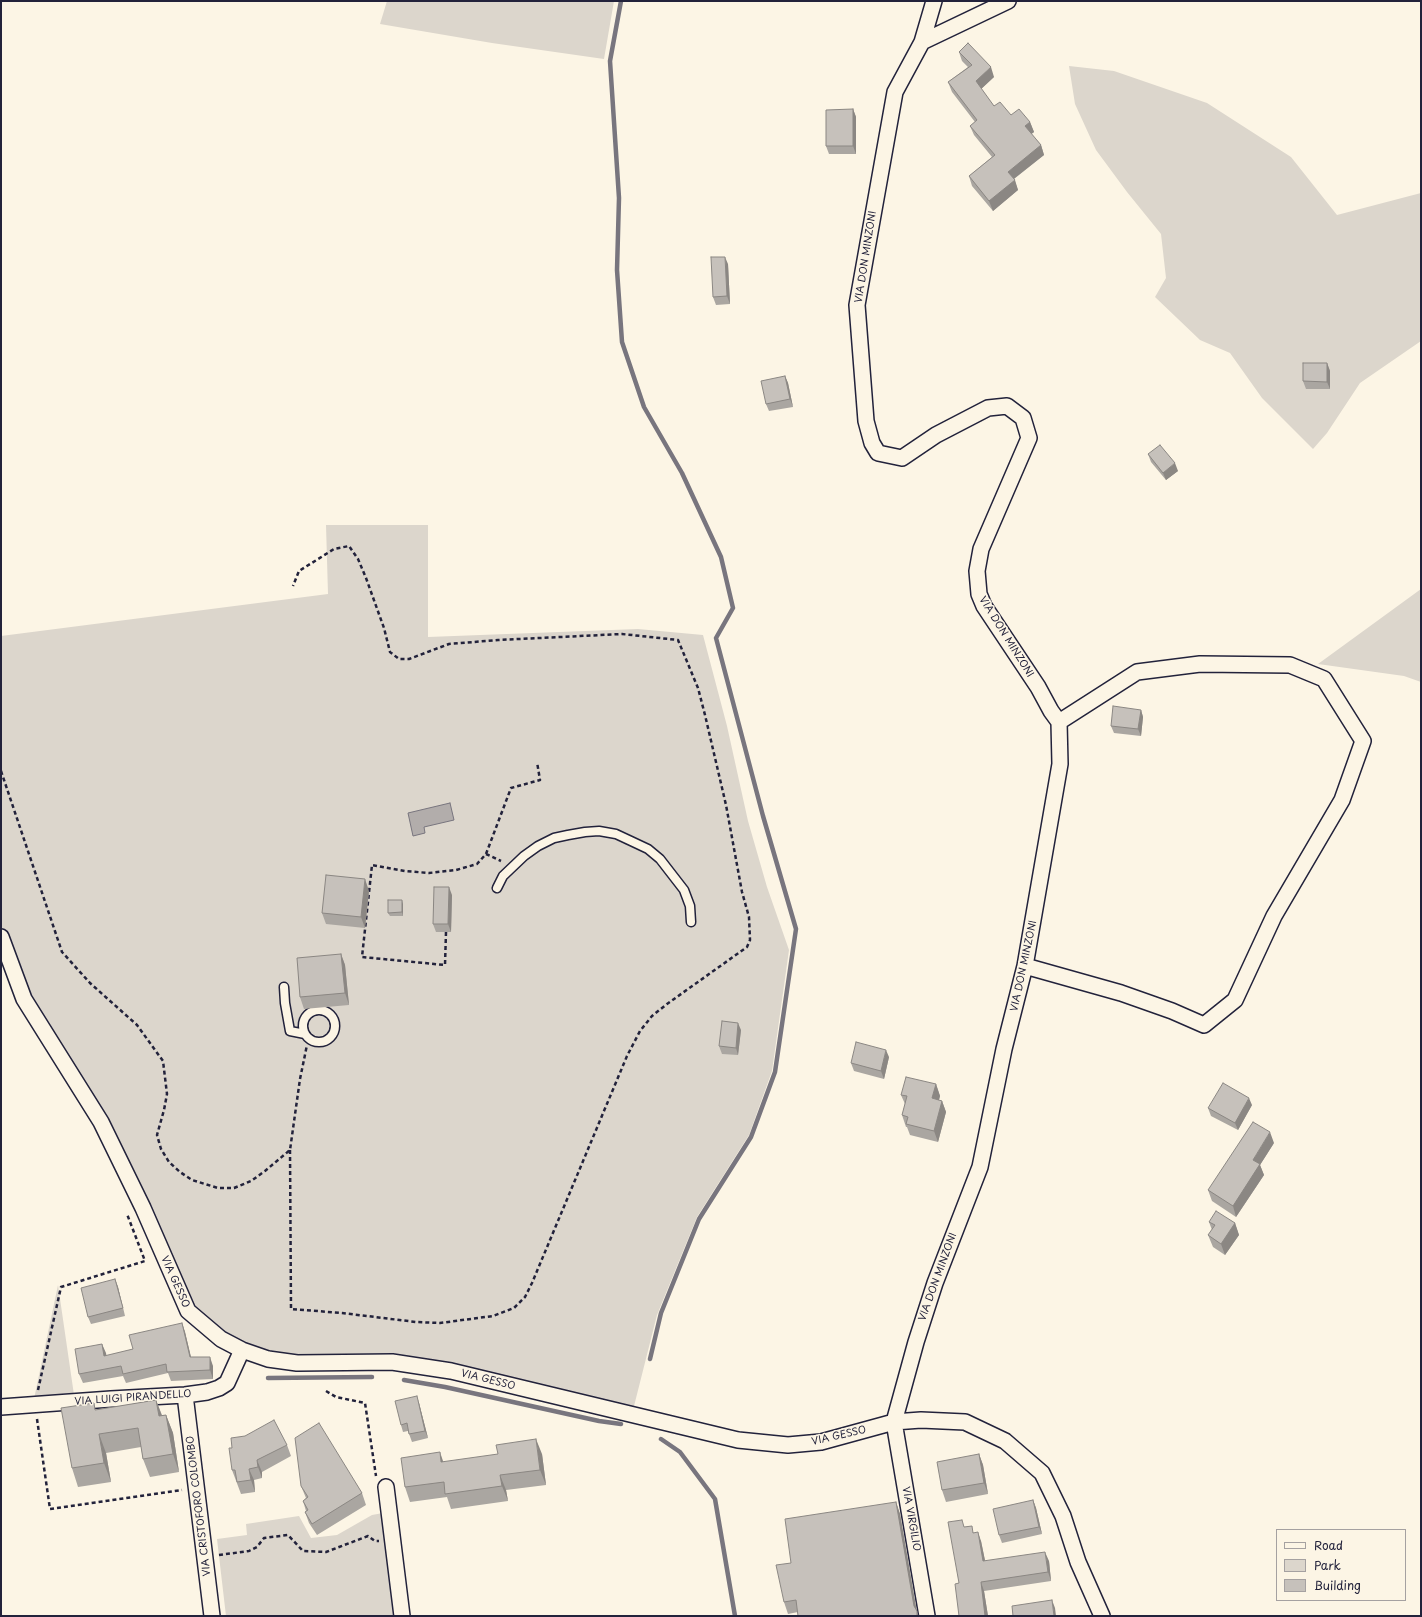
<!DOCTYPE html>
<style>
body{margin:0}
#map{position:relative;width:1422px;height:1617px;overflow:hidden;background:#fcf5e5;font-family:"Playpen Sans",sans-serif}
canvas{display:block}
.frame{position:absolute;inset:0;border:2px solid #22223b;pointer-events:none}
.legend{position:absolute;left:1276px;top:1529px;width:130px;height:72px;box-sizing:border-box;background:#fcf5e5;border:1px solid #a5a1a1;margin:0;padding:5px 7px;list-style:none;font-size:12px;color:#22223b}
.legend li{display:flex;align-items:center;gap:8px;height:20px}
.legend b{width:20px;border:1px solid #a5a1a1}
</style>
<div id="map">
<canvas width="1422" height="1617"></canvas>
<div class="frame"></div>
<ul class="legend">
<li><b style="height:5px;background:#fcf5e5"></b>Road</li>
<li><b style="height:11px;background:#dcd6cc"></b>Park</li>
<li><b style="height:11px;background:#c6c1bb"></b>Building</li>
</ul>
</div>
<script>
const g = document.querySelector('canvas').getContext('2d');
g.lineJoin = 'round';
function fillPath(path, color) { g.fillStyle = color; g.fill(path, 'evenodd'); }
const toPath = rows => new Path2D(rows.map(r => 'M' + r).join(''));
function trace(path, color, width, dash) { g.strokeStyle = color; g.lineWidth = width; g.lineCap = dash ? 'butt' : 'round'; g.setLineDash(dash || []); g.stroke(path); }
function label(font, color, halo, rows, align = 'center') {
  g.font = font + ' "Playpen Sans",sans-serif'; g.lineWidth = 3; g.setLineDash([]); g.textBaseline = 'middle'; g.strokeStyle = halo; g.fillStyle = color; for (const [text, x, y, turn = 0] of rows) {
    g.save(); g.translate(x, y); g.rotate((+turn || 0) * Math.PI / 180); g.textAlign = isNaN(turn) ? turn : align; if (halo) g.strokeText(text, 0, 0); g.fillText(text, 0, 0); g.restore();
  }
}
fillPath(toPath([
 [387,1,614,1,604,59,492,43,380,24],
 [1069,66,1114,71,1207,103,1291,157,1337,215,1421,193,1421,341,1360,383,1327,433,1313,449,1262,398,1230,353,1200,340,1155,297,1166,278,1161,234,1127,192,1096,150,1075,104],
 [326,525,428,525,428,637,638,629,703,635,727,726,748,821,767,887,789,950,772,1071,749,1135,697,1217,657,1315,632,1414,382,1362,282,1369,227,1344,186,1299,1,942,1,636,328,594],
 [1421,589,1421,682,1404,676,1318,664],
 [58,1285,74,1395,34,1399],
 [383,1513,395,1616,226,1616,217,1539,247,1535,246,1524,299,1516,311,1538,337,1535,372,1515]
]), '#dcd6cc');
const water = toPath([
 [450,803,454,820,424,827,425,833,413,836,408,813,450,803]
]);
fillPath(water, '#b2adab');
trace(water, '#78757e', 1);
trace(toPath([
 [621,1,610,61,619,198,617,270,622,342,644,407,682,473,721,557,733,608,716,638,763,816,796,929,775,1072,751,1137,699,1219,661,1313,650,1359],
 [268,1378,372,1377],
 [404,1380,445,1387,599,1421,621,1424],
 [661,1439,680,1452,715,1499,735,1616]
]), '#78757e', 4.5);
const service = toPath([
 [497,888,503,876,524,856,538,846,554,838,568,835,585,832,599,831,616,834,631,841,648,849,660,859,684,890,690,906,691,922],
 [284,987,285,1003,290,1031,305,1034],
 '303 1026a16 16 0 1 1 32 0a16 16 0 1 1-32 0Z'
]);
const minor = toPath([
 [922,42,934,1],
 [1,937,24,999,101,1122,143,1208,188,1311,221,1339,242,1350,268,1359,297,1363,392,1362,451,1371,738,1440,788,1445,821,1442,894,1422,921,1420,965,1422,1005,1441,1042,1473,1063,1516,1078,1562,1102,1616],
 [1025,966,1121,993,1172,1011,1204,1025,1235,1000,1274,916,1342,800,1363,741,1324,679,1290,665,1200,664,1137,672,1059,722],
 [185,1395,212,1616],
 [1,1407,111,1399,185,1395,207,1392,219,1388,227,1383,242,1350],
 [386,1487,402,1616],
 [927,1616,894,1422,916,1342,935,1283,980,1167,1004,1049,1025,966,1060,764,1059,722,1051,711,1038,687,984,606,979,594,977,571,981,549,1029,438,1023,418,1007,406,988,408,936,435,902,458,878,453,872,443,866,421,857,305,895,92,922,42,1008,1]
]);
trace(service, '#22223b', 11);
trace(minor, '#22223b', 18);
trace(toPath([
 [1,771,62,952,90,983,137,1025,163,1061,167,1094,164,1110,157,1135,161,1149,169,1162,180,1172,192,1180,218,1188,234,1188,251,1181,265,1171,290,1150,300,1079,307,1045],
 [486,854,501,861],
 [446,932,445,965,362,957,372,865,405,871,429,873,456,870,477,864,486,854,511,788,540,780,537,762],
 [290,1150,291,1309,342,1313,416,1322,440,1323,493,1316,514,1308,525,1297,532,1283,627,1056,640,1031,652,1016,667,1004,747,947,750,940,749,917,742,892,726,805,705,715,698,688,678,640,622,634,498,640,449,644,409,659,399,659,390,652,384,628,366,578,358,559,349,546,334,549,299,571,293,586],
 [38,1390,61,1287,145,1261,127,1214],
 [326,1391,336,1397,365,1403,376,1476],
 [37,1419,50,1509,182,1490],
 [219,1555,249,1551,257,1547,264,1538,288,1535,303,1551,326,1552,368,1536,375,1541,379,1541]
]), '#22223b', 2.5, [4, 3]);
trace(service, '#fcf5e5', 8);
trace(minor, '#fcf5e5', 15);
fillPath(toPath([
 [959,52,994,77,981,89,994,106,1011,115,1030,122,1034,132,1031,134,1041,145,1044,155,1014,179,1018,190,993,211,972,186,969,176,992,157,974,135,970,126,975,122,952,92,948,82,968,67,962,61],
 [853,109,856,117,856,154,829,154,826,146],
 [728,264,730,304,716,305,713,297],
 [1327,363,1330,371,1330,389,1306,389,1303,381],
 [785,376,788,383,793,407,769,411,766,404],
 [1148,454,1178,471,1166,480,1151,462],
 [1141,710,1143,717,1141,736,1114,733,1111,726],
 [369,891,365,928,326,924,322,913],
 [452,895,451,932,436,932,433,924],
 [403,904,403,916,390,916,388,913],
 [341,954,345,965,349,1005,304,1009,300,997],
 [741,1030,738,1055,722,1054,719,1046],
 [889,1057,884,1079,854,1071,851,1063],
 [936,1084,940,1096,939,1100,942,1101,946,1112,938,1142,910,1135,907,1127,906,1127,902,1115,905,1104,901,1095],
 [1252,1105,1238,1130,1211,1116,1208,1108],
 [1274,1143,1260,1165,1264,1175,1236,1217,1212,1201,1208,1190],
 [1209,1222,1235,1223,1239,1235,1225,1255,1213,1247,1208,1235,1212,1230],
 [115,1279,118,1287,125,1316,91,1324,88,1317],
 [182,1323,185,1332,191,1357,213,1366,213,1379,171,1381,168,1373,126,1383,123,1376,83,1383,79,1374,102,1344,106,1356,133,1349],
 [156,1400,162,1415,166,1415,173,1433,179,1472,150,1477,143,1459,141,1447,106,1453,111,1482,78,1487,72,1468,96,1410],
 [419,1403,428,1438,412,1442,408,1431,403,1432,401,1425],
 [287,1445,291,1456,262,1472,262,1478,254,1480,255,1492,241,1494,232,1470],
 [542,1454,546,1485,506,1490,508,1501,451,1509,447,1497,410,1502,405,1487],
 [979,1454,983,1465,988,1494,946,1502,942,1490],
 [301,1486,362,1493,366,1505,317,1535,309,1523,305,1512,306,1511,303,1501,306,1498],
 [1033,1500,1036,1508,1042,1534,1002,1543,999,1535],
 [896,1502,900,1514,917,1613,919,1616,798,1616,798,1612,788,1614,784,1602,791,1563],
 [965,1527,974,1533,981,1541,985,1561,1049,1561,1051,1581,984,1591,988,1616,959,1616]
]), '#aaa6a1');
fillPath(toPath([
 [991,67,994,77,979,91,976,81],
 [853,109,856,117,856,154,853,146],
 [1030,122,1034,132,1029,136,1025,126],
 [1041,145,1044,155,1011,181,1008,172],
 [1015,180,1018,190,993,211,989,201],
 [725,257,728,264,730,304,727,296],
 [1327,363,1330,371,1330,389,1327,382],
 [785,376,788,383,793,407,790,399],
 [1175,463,1178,471,1166,480,1163,473],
 [1141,710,1143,717,1141,736,1138,729],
 [365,879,369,891,365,928,361,917],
 [449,887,452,895,451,932,448,924],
 [402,900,403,904,403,916,402,912],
 [341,954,345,965,349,1005,345,993],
 [738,1023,741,1030,738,1055,736,1048],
 [886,1050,889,1057,884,1079,881,1071],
 [936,1084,940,1096,936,1110,932,1098],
 [1249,1098,1252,1105,1238,1130,1235,1123],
 [942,1101,946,1112,938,1142,934,1131],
 [1270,1132,1274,1143,1260,1165,1264,1175,1236,1217,1233,1206,1253,1160],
 [1235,1223,1239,1235,1225,1255,1221,1244],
 [115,1279,118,1287,125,1316,123,1308],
 [182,1323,185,1332,193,1366,190,1357],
 [102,1344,106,1353,108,1365,104,1356],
 [210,1357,213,1366,213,1379,210,1370],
 [417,1396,419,1403,428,1438,425,1431],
 [156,1400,163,1419,159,1416],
 [166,1415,173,1433,179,1472,173,1454],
 [99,1434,106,1453,111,1482,104,1463],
 [536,1439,542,1454,546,1485,540,1470],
 [440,1452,445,1467,441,1462],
 [979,1454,983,1465,988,1494,984,1483],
 [257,1460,262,1472,262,1478,258,1467],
 [249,1469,254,1480,255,1492,251,1480],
 [500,1475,506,1490,508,1501,502,1486],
 [1033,1500,1036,1508,1042,1534,1039,1527],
 [896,1502,900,1514,917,1613,919,1616,917,1616,914,1606],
 [978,1532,981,1541,987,1570,983,1561],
 [1045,1552,1049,1561,1051,1581,1048,1572],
 [981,1582,984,1591,988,1616,985,1616],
 [1052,1600,1055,1608,1056,1616,1054,1616]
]), '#8b8783');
const building = toPath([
 [968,43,991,67,976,81,994,106,1000,102,1011,115,1019,109,1030,122,1025,126,1041,145,1008,172,1015,180,989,201,969,176,995,155,970,126,977,120,948,82,972,65,959,52,968,43],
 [853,109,853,146,826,146,826,110,853,109],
 [711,257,725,257,727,296,713,297,711,257],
 [1303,363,1327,363,1327,382,1303,381,1303,363],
 [785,376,790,399,766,404,761,381,785,376],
 [1160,445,1175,463,1163,473,1148,454,1160,445],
 [1113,706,1141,710,1138,729,1111,726,1113,706],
 [326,875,365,879,361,917,322,913,326,875],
 [434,887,449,887,448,924,433,924,434,887],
 [388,900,402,900,402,912,388,913,388,900],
 [341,954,345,993,300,997,297,958,341,954],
 [722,1021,738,1023,736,1048,719,1046,722,1021],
 [856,1042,886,1050,881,1071,851,1063,856,1042],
 [906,1077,936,1084,932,1098,942,1101,934,1131,906,1124,908,1117,902,1115,907,1096,901,1095,906,1077],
 [1223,1083,1249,1098,1235,1123,1208,1108,1223,1083],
 [1253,1122,1270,1132,1253,1160,1260,1164,1233,1206,1208,1190,1253,1122],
 [1216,1211,1235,1223,1221,1244,1208,1235,1215,1225,1209,1222,1216,1211],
 [115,1279,123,1308,88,1317,81,1288,115,1279],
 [182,1323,190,1357,210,1357,210,1370,167,1372,166,1364,123,1374,121,1366,79,1374,75,1349,102,1344,104,1356,133,1349,129,1335,182,1323],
 [417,1396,425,1431,409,1434,407,1423,401,1425,395,1401,417,1396],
 [156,1400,159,1416,166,1415,173,1454,143,1459,138,1428,99,1434,104,1463,72,1468,61,1408,94,1403,95,1410,156,1400],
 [274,1420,287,1445,257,1460,258,1467,249,1469,251,1480,237,1482,235,1470,232,1470,229,1448,232,1448,231,1438,245,1436,274,1420],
 [319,1423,362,1493,312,1524,305,1512,308,1510,303,1501,308,1497,301,1486,295,1438,319,1423],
 [536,1439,540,1470,500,1475,502,1486,445,1494,444,1482,405,1487,401,1458,440,1452,441,1462,498,1454,496,1445,536,1439],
 [979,1454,984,1483,942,1490,937,1462,979,1454],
 [1033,1500,1039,1527,999,1535,993,1509,1033,1500],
 [896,1502,914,1606,917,1611,917,1616,798,1616,796,1600,784,1602,776,1565,791,1563,785,1519,896,1502],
 [962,1520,964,1527,972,1526,973,1533,978,1532,983,1561,1045,1552,1048,1572,981,1582,985,1616,959,1616,955,1584,959,1583,948,1522,962,1520],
 [1052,1600,1054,1616,1013,1616,1012,1606,1052,1600]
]);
fillPath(building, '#c6c1bb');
trace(building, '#8b8783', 1);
label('10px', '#22223b', '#fcf5e5', [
 ["VIA DON MINZONI",866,257,-81],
 ["VIA DON MINZONI",1006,637,58],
 ["VIA DON MINZONI",1024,966,-78],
 ["VIA DON MINZONI",938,1277,-70],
 ["VIA GESSO",175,1282,66],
 ["VIA GESSO",488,1380,14],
 ["VIA LUIGI PIRANDELLO",133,1398,-4],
 ["VIA GESSO",839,1436,-13],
 ["VIA CRISTOFORO COLOMBO",199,1506,-97],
 ["VIA VIRGILIO",911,1519,80]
]);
</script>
